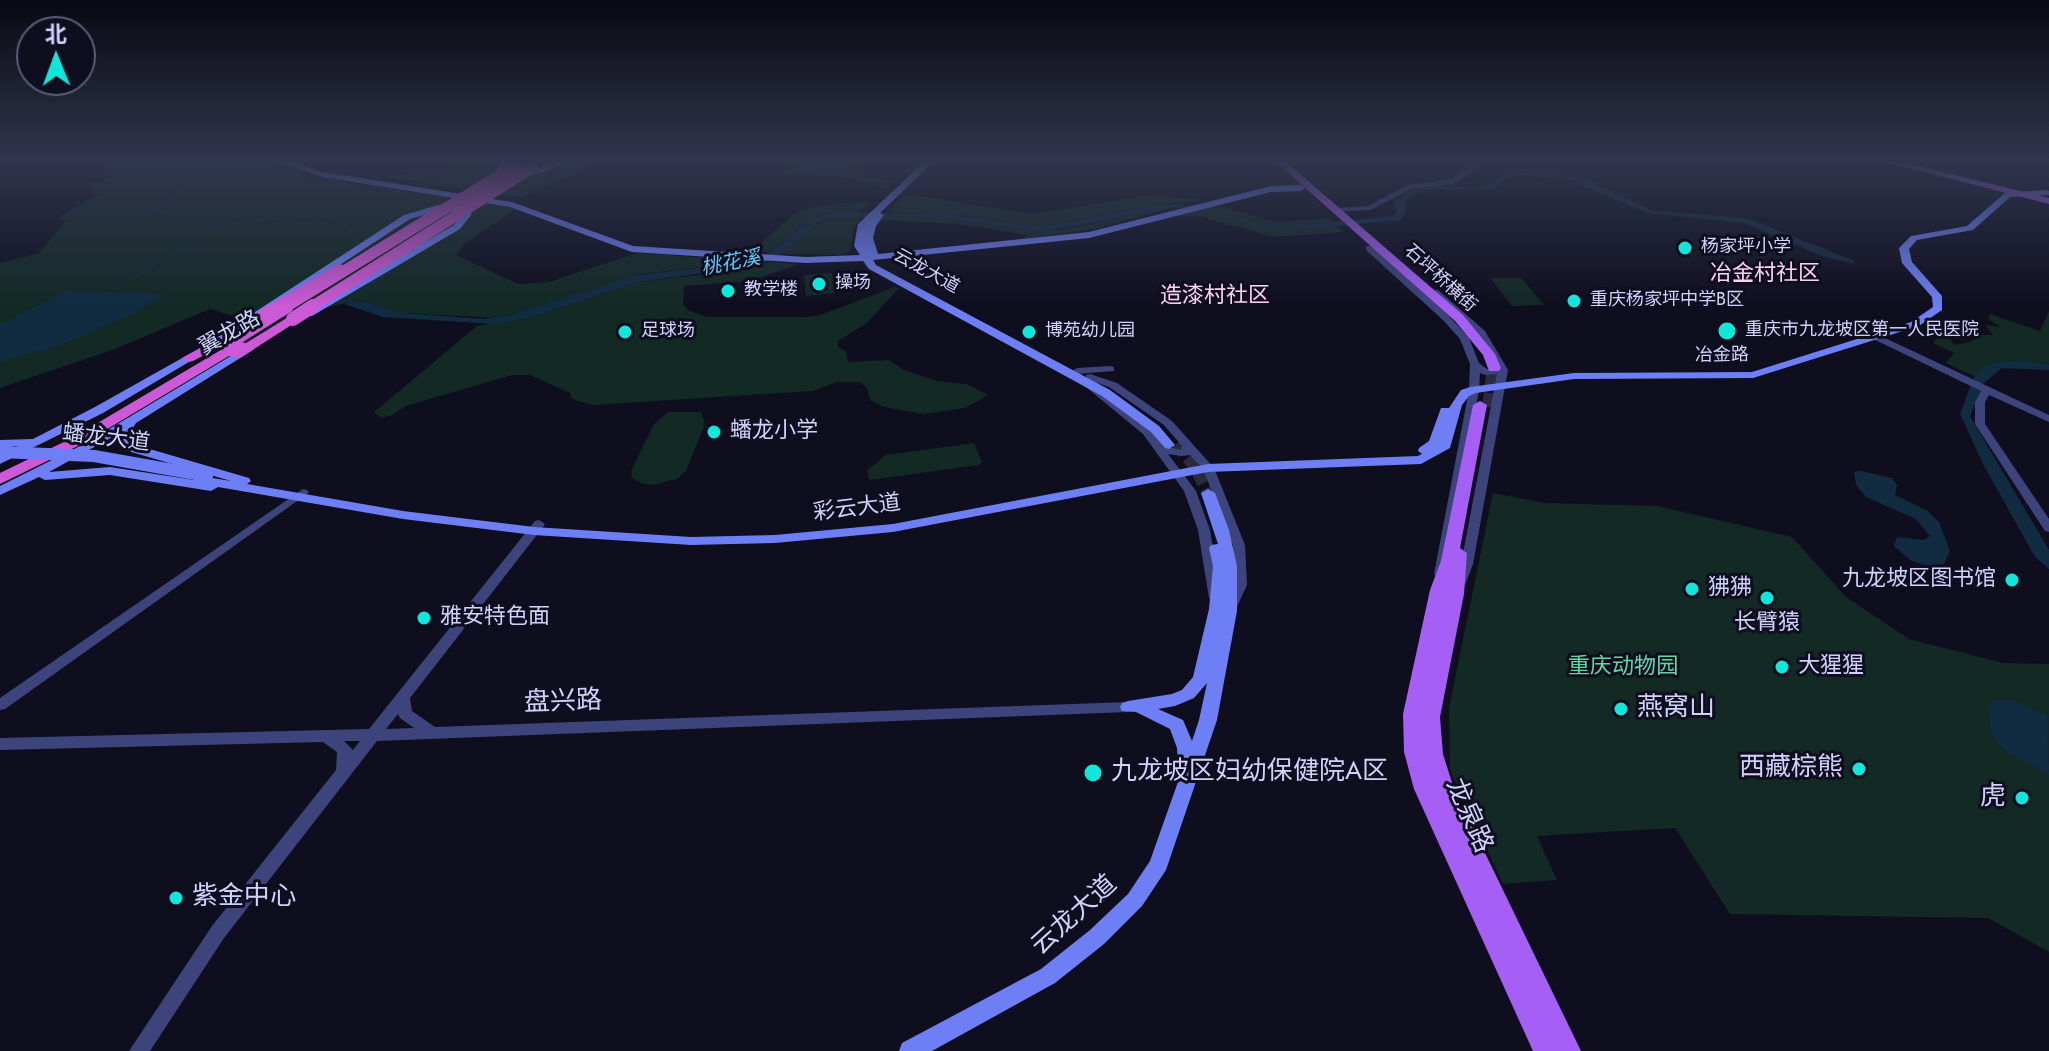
<!DOCTYPE html>
<meta charset="utf-8">
<style>
body{margin:0}
#map{position:relative;width:2049px;height:1051px;overflow:hidden;background:#0e0e1f;font-family:Jost,"Noto Sans SC",sans-serif}
canvas{display:block}
.north{position:absolute;left:16px;top:16px;width:80px;height:80px;box-sizing:border-box;background:#0e0e1f;border:2px solid #5c5c77;border-radius:50%;rotate:359deg;font-size:22px;font-weight:700;line-height:32px;text-align:center;color:#d0d2fc}
.north::after{content:'';display:block;margin:auto;width:28px;height:36px;background:#10e7db;clip-path:polygon(50% 0,100% 100%,50% 72%,0 100%)}
</style>
<div id="map">
<canvas width="2049" height="1051"></canvas>
<div class="north">北</div>
</div>
<script>
const g = document.querySelector('canvas').getContext('2d');
g.lineJoin = 'round';
function fillPath(path, color) { g.fillStyle = color; g.fill(path, 'evenodd'); }
const toPath = rows => new Path2D(rows.map(r => 'M' + r).join(''));
function trace(path, color, width, dash) { g.strokeStyle = color; g.lineWidth = width; g.lineCap = dash ? 'butt' : 'round'; g.setLineDash(dash || []); g.stroke(path); }
function label(font, color, halo, rows, align = 'center') {
  g.font = font + ' Jost,"Noto Sans SC",sans-serif'; g.lineWidth = 6; g.setLineDash([]); g.textBaseline = 'middle'; g.strokeStyle = halo; g.fillStyle = color; for (const [text, x, y, turn = 0] of rows) {
    g.save(); g.translate(x, y); g.rotate((+turn || 0) * Math.PI / 180); g.textAlign = isNaN(turn) ? turn : align; if (halo) g.strokeText(text, 0, 0); g.fillText(text, 0, 0); g.restore();
  }
}
fillPath(toPath([
 [114,161,269,161,282,169,313,177,505,206,515,209,463,245,456,255,518,284,549,282,637,253,752,261,644,274,526,312,496,318,403,313,360,300,256,323,210,309,115,349,0,388,0,263,39,253,66,220,58,220,65,213,98,195,87,186,109,177,104,174,109,168,107,164],
 [364,161,443,161,485,167,498,161,494,166,499,172,472,190,384,176,464,171,450,165],
 [548,161,604,161,521,197,493,195],
 [797,161,845,161,873,178,888,181,901,178,886,189,847,177,783,175],
 [914,195,1032,214,1151,195,1201,200,1151,206,1042,227,955,215,887,212,904,197],
 [871,202,859,212,831,213,811,219,770,252,752,251,798,211,834,203],
 [1213,205,1279,222,1328,218,1343,232,1274,237,1199,216,1167,216],
 [1175,207,1094,229,1025,239,1027,235,958,224,881,220,884,216,943,218,1053,231],
 [862,216,853,230,851,250,841,255,783,254,819,222,834,217],
 [769,262,800,264,750,281,684,286,683,304,688,310,707,317,805,317,820,315,895,287,899,288,867,323,838,341,838,347,846,351,848,362,889,360,904,370,937,381,967,384,988,395,965,408,924,414,884,407,870,400,867,388,860,382,837,382,813,391,592,405,572,399,570,393,530,375,512,375,406,406,392,415,381,418,374,412,477,326,533,317,638,282,736,271],
 [832,273,835,293,806,296,804,275],
 [1490,278,1521,278,1544,305,1512,306],
 [2049,311,2049,365,2023,360,1991,363,1975,377,1946,363,1954,353,1933,343,1937,337,1949,337,1954,345,1970,342,1980,335,1993,335,1985,325,2001,327,1988,319,1990,314,2040,331],
 [668,412,701,412,705,424,686,471,677,479,652,485,641,483,632,478,631,471,654,424],
 [974,443,982,462,979,465,869,480,867,470,886,455],
 [1493,493,1545,503,1657,506,1792,537,1846,597,1909,639,2003,663,2049,664,2049,952,1988,918,1730,914,1675,828,1537,836,1557,880,1503,884,1450,770,1449,708]
]), '#122924');
fillPath(toPath([
 [1509,173,1554,173,1592,182,1653,211,1746,218,1855,261,1853,264,1822,256,1744,223,1647,213,1565,178,1519,175,1507,177,1494,189,1422,190,1405,201,1405,216,1400,220,1296,230,1262,228,1211,212,1175,207,1043,232,943,218,834,217,819,222,785,252,761,265,638,282,533,317,495,324,383,317,344,304,360,300,403,313,483,319,509,316,633,276,752,261,771,252,811,219,837,212,946,214,1042,227,1151,206,1178,204,1266,225,1293,226,1393,216,1397,210,1394,202,1409,191,1435,186,1478,188],
 [65,291,109,292,165,294,137,312,63,344,0,362,0,325],
 [2023,360,2049,365,2049,370,2002,368,1984,383,1970,416,2049,550,2049,569,2035,557,1983,464,1960,414,1973,379,1981,369,1991,363],
 [1861,471,1892,478,1897,485,1895,495,1928,511,1939,522,1950,551,1944,564,1928,567,1910,560,1894,546,1897,537,1924,540,1930,536,1916,519,1866,497,1856,485,1854,472],
 [1992,700,2013,700,2047,716,2049,775,2004,750,1992,736,1988,708]
]), '#112b41');
trace(toPath([
 [188,173,179,185,181,191,154,211,177,213,163,224,173,230,200,232,227,224,319,215,344,223,356,239,369,240],
 [109,292,190,243,199,233],
 [353,303,348,301,420,250]
]), '#112b41', 2);
trace(toPath([
 [1176,444,1195,467,1208,493]
]), '#2b2b40', 12, [12, 6]);
trace(toPath([
 [1489,407,1494,368]
]), '#2b2b40', 14, [14, 7]);
fillPath(toPath([
 [1473,161,1479,161,1472,173,1453,184,1412,189,1370,210,1335,212,1331,210,1335,208,1368,206,1407,185,1448,180,1466,169,1473,161],
 [1366,246,1372,246,1449,316,1469,338,1479,363,1487,369,1497,368,1478,335,1432,294,1432,290,1438,290,1485,331,1508,370,1473,564,1465,585,1460,586,1454,582,1461,564,1497,374,1485,375,1480,373,1479,390,1446,574,1440,578,1436,577,1434,574,1469,390,1470,364,1460,339,1443,320,1366,250,1366,246],
 [1870,331,2049,415,2049,422,1989,395,1985,402,1985,424,2049,519,2049,532,2045,531,1975,424,1975,402,1981,391,1867,336,1867,332,1870,331],
 [1111,366,1114,367,1114,371,1077,374,1072,371,1077,368,1111,366],
 [1090,374,1117,383,1172,421,1214,468,1245,545,1247,585,1235,611,1225,611,1223,608,1235,585,1233,545,1203,469,1190,455,1181,456,1168,454,1196,491,1210,530,1221,598,1215,602,1209,598,1198,530,1184,491,1143,434,1081,383,1082,381,1090,381,1151,430,1163,446,1181,450,1182,446,1164,425,1109,387,1086,379,1086,375,1090,374],
 [303,489,307,490,309,492,307,494,5,709,0,710,0,698,303,489],
 [539,520,545,524,543,527,410,698,412,711,435,727,1128,702,1133,703,1135,707,1133,711,1128,712,377,741,224,938,150,1051,129,1051,212,926,336,770,337,752,323,742,0,750,0,738,369,729,535,521,539,520],
 [398,714,400,718,414,728,386,729,398,714],
 [344,741,360,741,353,750,344,741]
]), '#3c447b');
fillPath(toPath([
 [275,161,287,161,323,172,512,202,633,246,806,257,860,255,854,246,858,224,925,161,934,161,880,213,884,215,876,226,873,238,878,254,1089,232,1271,186,1301,185,1305,188,1301,191,1271,192,1089,238,873,260,876,265,1110,390,1159,426,1175,445,1169,449,1165,448,1151,432,1102,396,869,269,863,261,806,263,632,252,510,207,322,177,275,161],
 [2046,190,2049,191,2049,195,2010,197,1973,230,1917,240,1909,249,1912,262,1942,296,1942,310,1919,326,1753,378,1574,379,1476,393,1469,396,1462,405,1450,448,1421,464,1208,472,893,532,775,543,691,545,534,535,403,519,218,487,211,491,110,475,45,480,39,477,0,495,0,486,86,443,249,345,255,348,253,350,136,423,126,439,129,443,249,478,251,481,247,484,403,511,534,527,691,537,775,535,893,524,1208,464,1418,456,1422,454,1418,451,1419,448,1429,441,1441,408,1449,408,1461,390,1470,387,1574,373,1752,372,1911,322,1933,307,1932,297,1902,263,1899,248,1911,236,1967,226,2005,193,2046,190],
 [116,435,114,439,121,449,231,481,200,476,194,480,110,467,49,472,116,435],
 [438,205,459,207,472,214,460,229,312,316,304,316,304,312,454,225,462,215,454,212,438,211,410,219,222,342,214,342,212,340,404,215,438,205],
 [200,348,204,349,204,353,103,413,0,464,0,455,18,446,0,448,0,440,33,439,95,407,200,348],
 [1208,489,1215,493,1229,530,1237,566,1237,611,1217,720,1166,870,1142,906,1104,944,1055,983,932,1051,899,1051,902,1043,1041,969,1090,930,1128,894,1150,861,1179,779,1177,748,1170,729,1136,712,1122,711,1120,707,1122,703,1128,701,1172,694,1182,690,1193,677,1209,609,1213,566,1209,548,1211,545,1218,544,1201,493,1208,489],
 [1207,683,1199,720,1192,741,1183,720,1158,709,1175,706,1194,698,1207,683]
]), '#6e7ff5');
fillPath(toPath([
 [1275,161,1285,161,1463,315,1495,354,1501,368,1499,371,1489,371,1483,355,1455,321,1275,161],
 [1882,161,1898,161,2049,198,2049,204,1882,161],
 [1480,401,1487,405,1460,548,1467,553,1464,594,1440,717,1443,754,1454,789,1581,1051,1533,1051,1414,789,1404,752,1403,714,1430,590,1441,561,1473,405,1480,401]
]), '#a55ff4');
fillPath(toPath([
 [497,161,507,161,506,167,523,170,541,168,554,161,566,161,546,172,523,176,498,171,497,161],
 [339,264,349,266,267,315,259,315,257,312,339,264],
 [303,308,307,309,307,315,240,358,229,356,84,443,0,484,0,473,74,437,236,341,246,343,303,308],
 [240,327,246,331,244,334,193,361,188,362,182,358,240,327]
]), '#cc5ad6');
trace(toPath([
 [0,452,94,456,207,476]
]), '#6e7ff5', 12);
trace(toPath([
 [284,308,516,165],
 [310,308,533,167]
]), '#cc5ad6', 11);
trace(toPath([
 [293,319,313,306],
 [228,343,287,306]
]), '#cc5ad6', 14);
const sky = g.createLinearGradient(0, 0, 0, 308);
sky.addColorStop(0, '#080811');
sky.addColorStop(0.52, '#30364d');
sky.addColorStop(1, '#30364d00');
g.fillStyle = sky;
g.fillRect(0, 0, 2049, 308);
for (const [x, y, r, color] of [
 [1685,248,8,"#10e7db"],
 [819,284,8,"#10e7db"],
 [728,291,8,"#10e7db"],
 [1574,301,8,"#10e7db"],
 [1727,331,10,"#10e7db"],
 [625,332,8,"#10e7db"],
 [1029,332,8,"#10e7db"],
 [714,432,8,"#10e7db"],
 [2012,580,8,"#10e7db"],
 [1692,589,8,"#10e7db"],
 [1767,598,8,"#10e7db"],
 [424,618,8,"#10e7db"],
 [1782,667,8,"#10e7db"],
 [1621,709,8,"#10e7db"],
 [1859,769,8,"#10e7db"],
 [1093,773,10,"#10e7db"],
 [2022,798,8,"#10e7db"],
 [176,898,8,"#10e7db"]
]) { const dot = new Path2D(); dot.arc(x, y, r, 0, 2 * Math.PI); g.fillStyle = color; g.fill(dot); trace(dot, '#0e0e1f', 3); }
label('18px', '#d0d2fc', '#0e0e1f', [
 ["杨家坪小学",1701,248],
 ["操场",835,284],
 ["教学楼",744,291],
 ["重庆杨家坪中学B区",1590,301],
 ["重庆市九龙坡区第一人民医院",1745,331],
 ["足球场",641,332],
 ["博苑幼儿园",1045,332]
], 'left');
label('18px', '#d0d2fc', '#0e0e1f', [
 ["云龙大道",926,272,29],
 ["石坪桥横街",1440,279,42],
 ["冶金路",1722,356,-1]
]);
label('italic 20px', '#65c8f4', '#0e0e1f', [
 ["桃花溪",731,264,-11]
]);
label('22px', '#fcd2f3', '#0e0e1f', [
 ["冶金村社区",1765,275],
 ["造漆村社区",1215,297]
]);
label('22px', '#d0d2fc', '#0e0e1f', [
 ["翼龙路",230,334,-30],
 ["蟠龙大道",106,439,7],
 ["彩云大道",857,509,-7]
]);
label('22px', '#d0d2fc', '#0e0e1f', [
 ["蟠龙小学",730,432],
 ["九龙坡区图书馆",1996,580,"right"],
 ["狒狒",1708,589],
 ["雅安特色面",440,618],
 ["长臂猿",1767,624,"center"],
 ["大猩猩",1798,667]
], 'left');
label('22px', '#62d6a7', '#0e0e1f', [
 ["重庆动物园",1623,668]
]);
label('26px', '#d0d2fc', '#0e0e1f', [
 ["盘兴路",563,703,-2],
 ["龙泉路",1468,816,66],
 ["云龙大道",1075,916,-42]
]);
label('26px', '#d0d2fc', '#0e0e1f', [
 ["燕窝山",1637,709],
 ["西藏棕熊",1843,769,"right"],
 ["九龙坡区妇幼保健院A区",1111,773],
 ["虎",2006,798,"right"],
 ["紫金中心",192,898]
], 'left');
</script>
